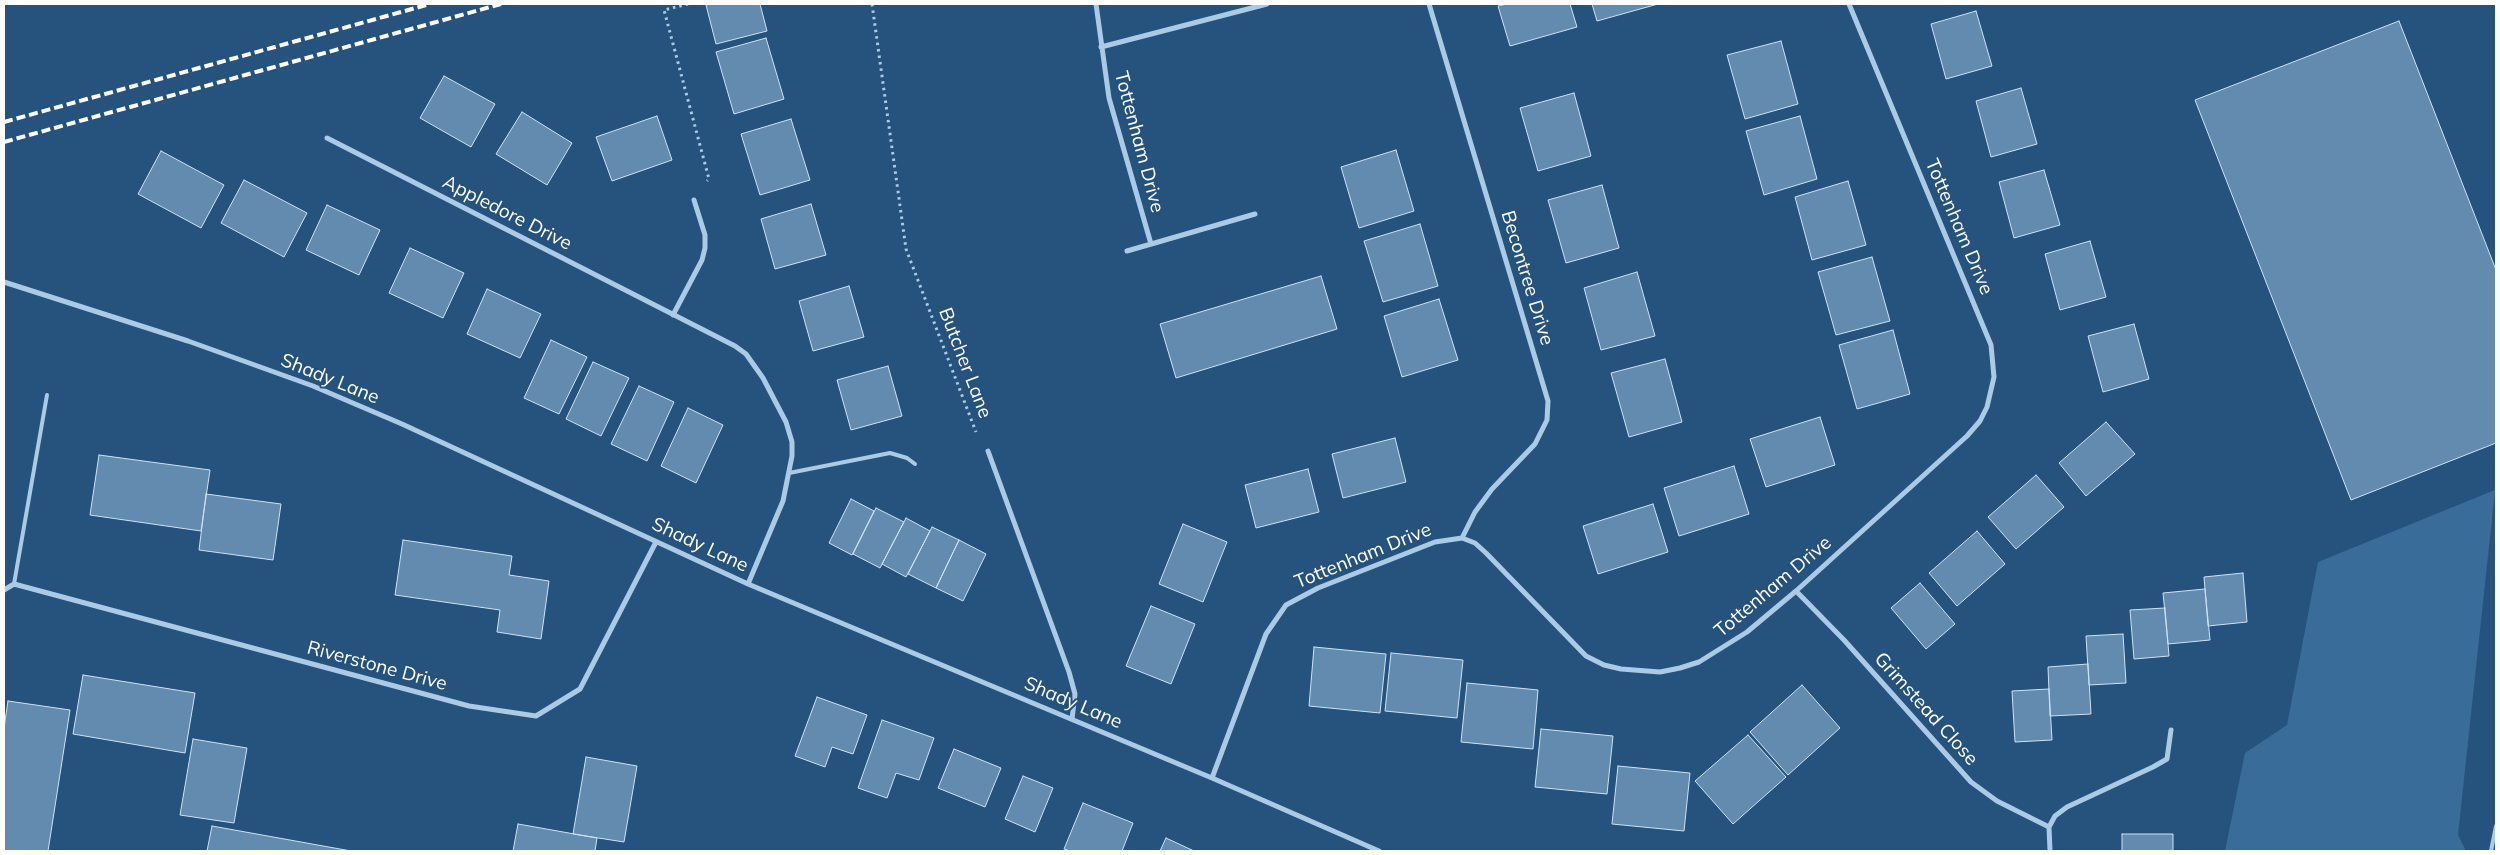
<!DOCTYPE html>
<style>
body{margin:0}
#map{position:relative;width:2500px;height:855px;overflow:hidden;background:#26537d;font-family:Mulish,sans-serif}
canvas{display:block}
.frame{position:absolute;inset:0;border:5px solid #fff;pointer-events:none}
</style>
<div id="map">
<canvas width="2500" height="855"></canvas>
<div class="frame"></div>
</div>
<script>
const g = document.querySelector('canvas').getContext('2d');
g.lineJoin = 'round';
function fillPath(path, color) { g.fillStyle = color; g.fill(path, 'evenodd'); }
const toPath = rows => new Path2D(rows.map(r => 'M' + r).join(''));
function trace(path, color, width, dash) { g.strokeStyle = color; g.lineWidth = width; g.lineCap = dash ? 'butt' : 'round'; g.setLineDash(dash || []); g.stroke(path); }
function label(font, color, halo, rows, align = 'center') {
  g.font = font + ' Mulish,sans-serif'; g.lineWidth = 4; g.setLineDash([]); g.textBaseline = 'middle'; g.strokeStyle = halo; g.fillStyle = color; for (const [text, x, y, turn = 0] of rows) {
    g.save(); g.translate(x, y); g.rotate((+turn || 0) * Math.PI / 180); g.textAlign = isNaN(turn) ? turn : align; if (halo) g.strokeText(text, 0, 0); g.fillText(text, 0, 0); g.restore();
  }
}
fillPath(toPath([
 [2495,490,2458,835,2466,851,2225,851,2245,753,2287,725,2318,562]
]), '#3a6c9a');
const building = toPath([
 [711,4,760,4,767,31,716,44,706,5,711,4],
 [1507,4,1570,4,1577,27,1510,46,1498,6,1507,4],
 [1592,4,1658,4,1597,21,1592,4],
 [1976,11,1992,66,1946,79,1931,24,1976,11],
 [2399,21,2496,270,2496,443,2351,500,2195,100,2399,21],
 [766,38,784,99,734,114,716,52,766,38],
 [1781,41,1798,104,1745,119,1727,55,1781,41],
 [444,76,495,104,471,147,420,118,444,76],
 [2021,88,2037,144,1991,157,1976,101,2021,88],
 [1574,93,1591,156,1538,171,1520,108,1574,93],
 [522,112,572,143,547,185,496,154,522,112],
 [657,116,672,160,612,181,596,137,657,116],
 [1800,116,1817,179,1764,195,1746,131,1800,116],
 [791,119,810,180,760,195,741,134,791,119],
 [1396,150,1414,211,1359,228,1341,167,1396,150],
 [161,151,224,185,201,228,138,194,161,151],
 [2044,170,2060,225,2014,238,1999,182,2044,170],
 [244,180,307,213,284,257,221,223,244,180],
 [1848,181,1866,245,1812,260,1795,197,1848,181],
 [1602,185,1619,248,1566,263,1548,200,1602,185],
 [811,204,826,255,775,269,761,219,811,204],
 [327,205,380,230,359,275,306,250,327,205],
 [1420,224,1438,286,1383,302,1364,241,1420,224],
 [2090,241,2106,297,2060,310,2045,254,2090,241],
 [410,248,464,273,443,318,389,293,410,248],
 [1872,257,1890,321,1836,335,1818,272,1872,257],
 [1637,272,1655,336,1601,350,1584,288,1637,272],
 [1321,276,1337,329,1176,378,1160,324,1321,276],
 [849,286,864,337,813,351,799,301,849,286],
 [487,289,541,314,520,358,467,334,487,289],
 [1439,299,1458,360,1402,377,1384,316,1439,299],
 [2134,324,2149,379,2103,392,2088,336,2134,324],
 [1893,330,1910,394,1857,409,1839,345,1893,330],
 [551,340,587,357,559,414,524,398,551,340],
 [1665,359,1682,422,1629,437,1611,373,1665,359],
 [593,362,629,378,601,436,566,419,593,362],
 [888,366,902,416,851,430,837,380,888,366],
 [639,386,674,402,647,461,611,444,639,386],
 [688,408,723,425,696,483,661,466,688,408],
 [1820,417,1835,465,1766,487,1750,439,1820,417],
 [2106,422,2135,454,2086,496,2059,463,2106,422],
 [1395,438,1406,482,1343,498,1332,454,1395,438],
 [99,455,210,470,201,531,90,515,99,455],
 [1734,466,1749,514,1679,536,1664,488,1734,466],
 [1308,469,1319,512,1256,528,1245,485,1308,469],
 [2036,475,2064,507,2016,549,1988,517,2036,475],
 [206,494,281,504,273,560,199,550,206,494],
 [851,499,874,511,852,555,829,543,851,499],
 [1653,504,1668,552,1598,574,1583,526,1653,504],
 [876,508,904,522,880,568,853,554,876,508],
 [906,518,930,531,906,577,882,564,906,518],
 [1183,524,1227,542,1203,602,1159,584,1183,524],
 [932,527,959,540,936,588,908,574,932,527],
 [1977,531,2005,564,1957,606,1929,573,1977,531],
 [403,540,512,556,509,575,549,581,541,639,497,632,500,610,395,595,403,540],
 [959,540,986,554,963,601,936,588,959,540],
 [2243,573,2247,622,2208,626,2204,577,2243,573],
 [1920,583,1955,624,1926,649,1891,608,1920,583],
 [2205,589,2210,640,2168,644,2163,593,2205,589],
 [1151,606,1195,624,1171,684,1126,666,1151,606],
 [2165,608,2169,656,2134,659,2130,610,2165,608],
 [2123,634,2126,683,2089,685,2086,636,2123,634],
 [1314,647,1386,654,1380,713,1309,706,1314,647],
 [1391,653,1463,660,1457,718,1385,711,1391,653],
 [2088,664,2091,714,2050,716,2048,667,2088,664],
 [83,675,195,693,185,753,73,734,83,675],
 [1467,683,1538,690,1533,749,1461,742,1467,683],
 [1802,685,1840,728,1788,775,1750,732,1802,685],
 [2049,689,2052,740,2015,742,2012,691,2049,689],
 [817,697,867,715,853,754,832,747,825,767,795,756,817,697],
 [8,701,70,710,48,851,4,851,4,728,8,701],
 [882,720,934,738,919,780,896,773,887,798,858,788,882,720],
 [1541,729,1613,736,1607,794,1535,787,1541,729],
 [1748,735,1786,777,1733,824,1695,781,1748,735],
 [193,739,247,748,234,823,180,815,193,739],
 [954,749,1001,768,985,807,938,788,954,749],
 [586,757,637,766,624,842,573,834,586,757],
 [1618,766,1690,773,1684,831,1612,824,1618,766],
 [1023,776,1053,788,1035,832,1005,819,1023,776],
 [1083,803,1133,823,1122,851,1070,851,1064,849,1083,803],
 [518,824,597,838,595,851,513,851,518,824],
 [212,826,351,851,207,851,212,826],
 [2122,834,2173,834,2173,851,2122,851,2122,834],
 [1166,838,1194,851,1160,851,1166,838]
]);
fillPath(building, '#628baf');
trace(building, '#cee2f4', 1);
trace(toPath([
 [688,4,664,10,709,179,707,181],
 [872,4,906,249,976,432]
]), '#abcae5', 3, [2.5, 4]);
trace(toPath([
 [789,473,890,453,907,458,915,464],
 [14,584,47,395],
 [2491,851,2496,826]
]), '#abcae5', 4);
trace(toPath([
 [1096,4,1109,98,1151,244],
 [1429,4,1548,401,1547,420,1535,444,1492,489,1475,512,1462,538],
 [1101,47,1267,4],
 [327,138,735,346,746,354,763,378,786,422,792,442,792,456,783,501,748,584],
 [1127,251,1255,214],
 [4,282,188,341,313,386,402,424,748,584,1212,778,1379,851],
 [673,315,702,260,705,248,705,235,694,200],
 [988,451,1069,672,1075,694,1072,719],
 [4,590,14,584,469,706,536,716,580,689,656,542],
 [1796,591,1844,640,1971,782,1997,801,2049,827],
 [1212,778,1266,634,1286,605,1318,588,1435,542,1462,538,1475,543,1486,553,1586,656,1604,665,1621,669,1660,672,1680,668,1699,662,1747,632,1796,591,1967,436,1980,421,1987,407,1994,377,1991,345,1849,4],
 [2050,851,2049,827,2055,816,2067,807,2153,767,2167,759,2171,730]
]), '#abcae5', 5);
trace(toPath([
 [4,122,430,4],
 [4,142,501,4]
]), '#fff', 4, [9, 4]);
label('19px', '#fff', '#26537d', [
 ["Tottenham Drive",1139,142,75],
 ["Appledore Drive",507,213,27],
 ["Tottenham Drive",1959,227,67],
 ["Becontree Drive",1527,278,73],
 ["Butcher Lane",965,363,69],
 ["Shady Lane",330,379,22],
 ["Shady Lane",700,545,25],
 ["Tottenham Drive",1363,556,-22],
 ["Tottenham Drive",1773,587,-40],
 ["Riverstone Drive",377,666,15],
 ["Shady Lane",1073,703,23],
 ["Grimstead Close",1926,709,48]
]);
</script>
